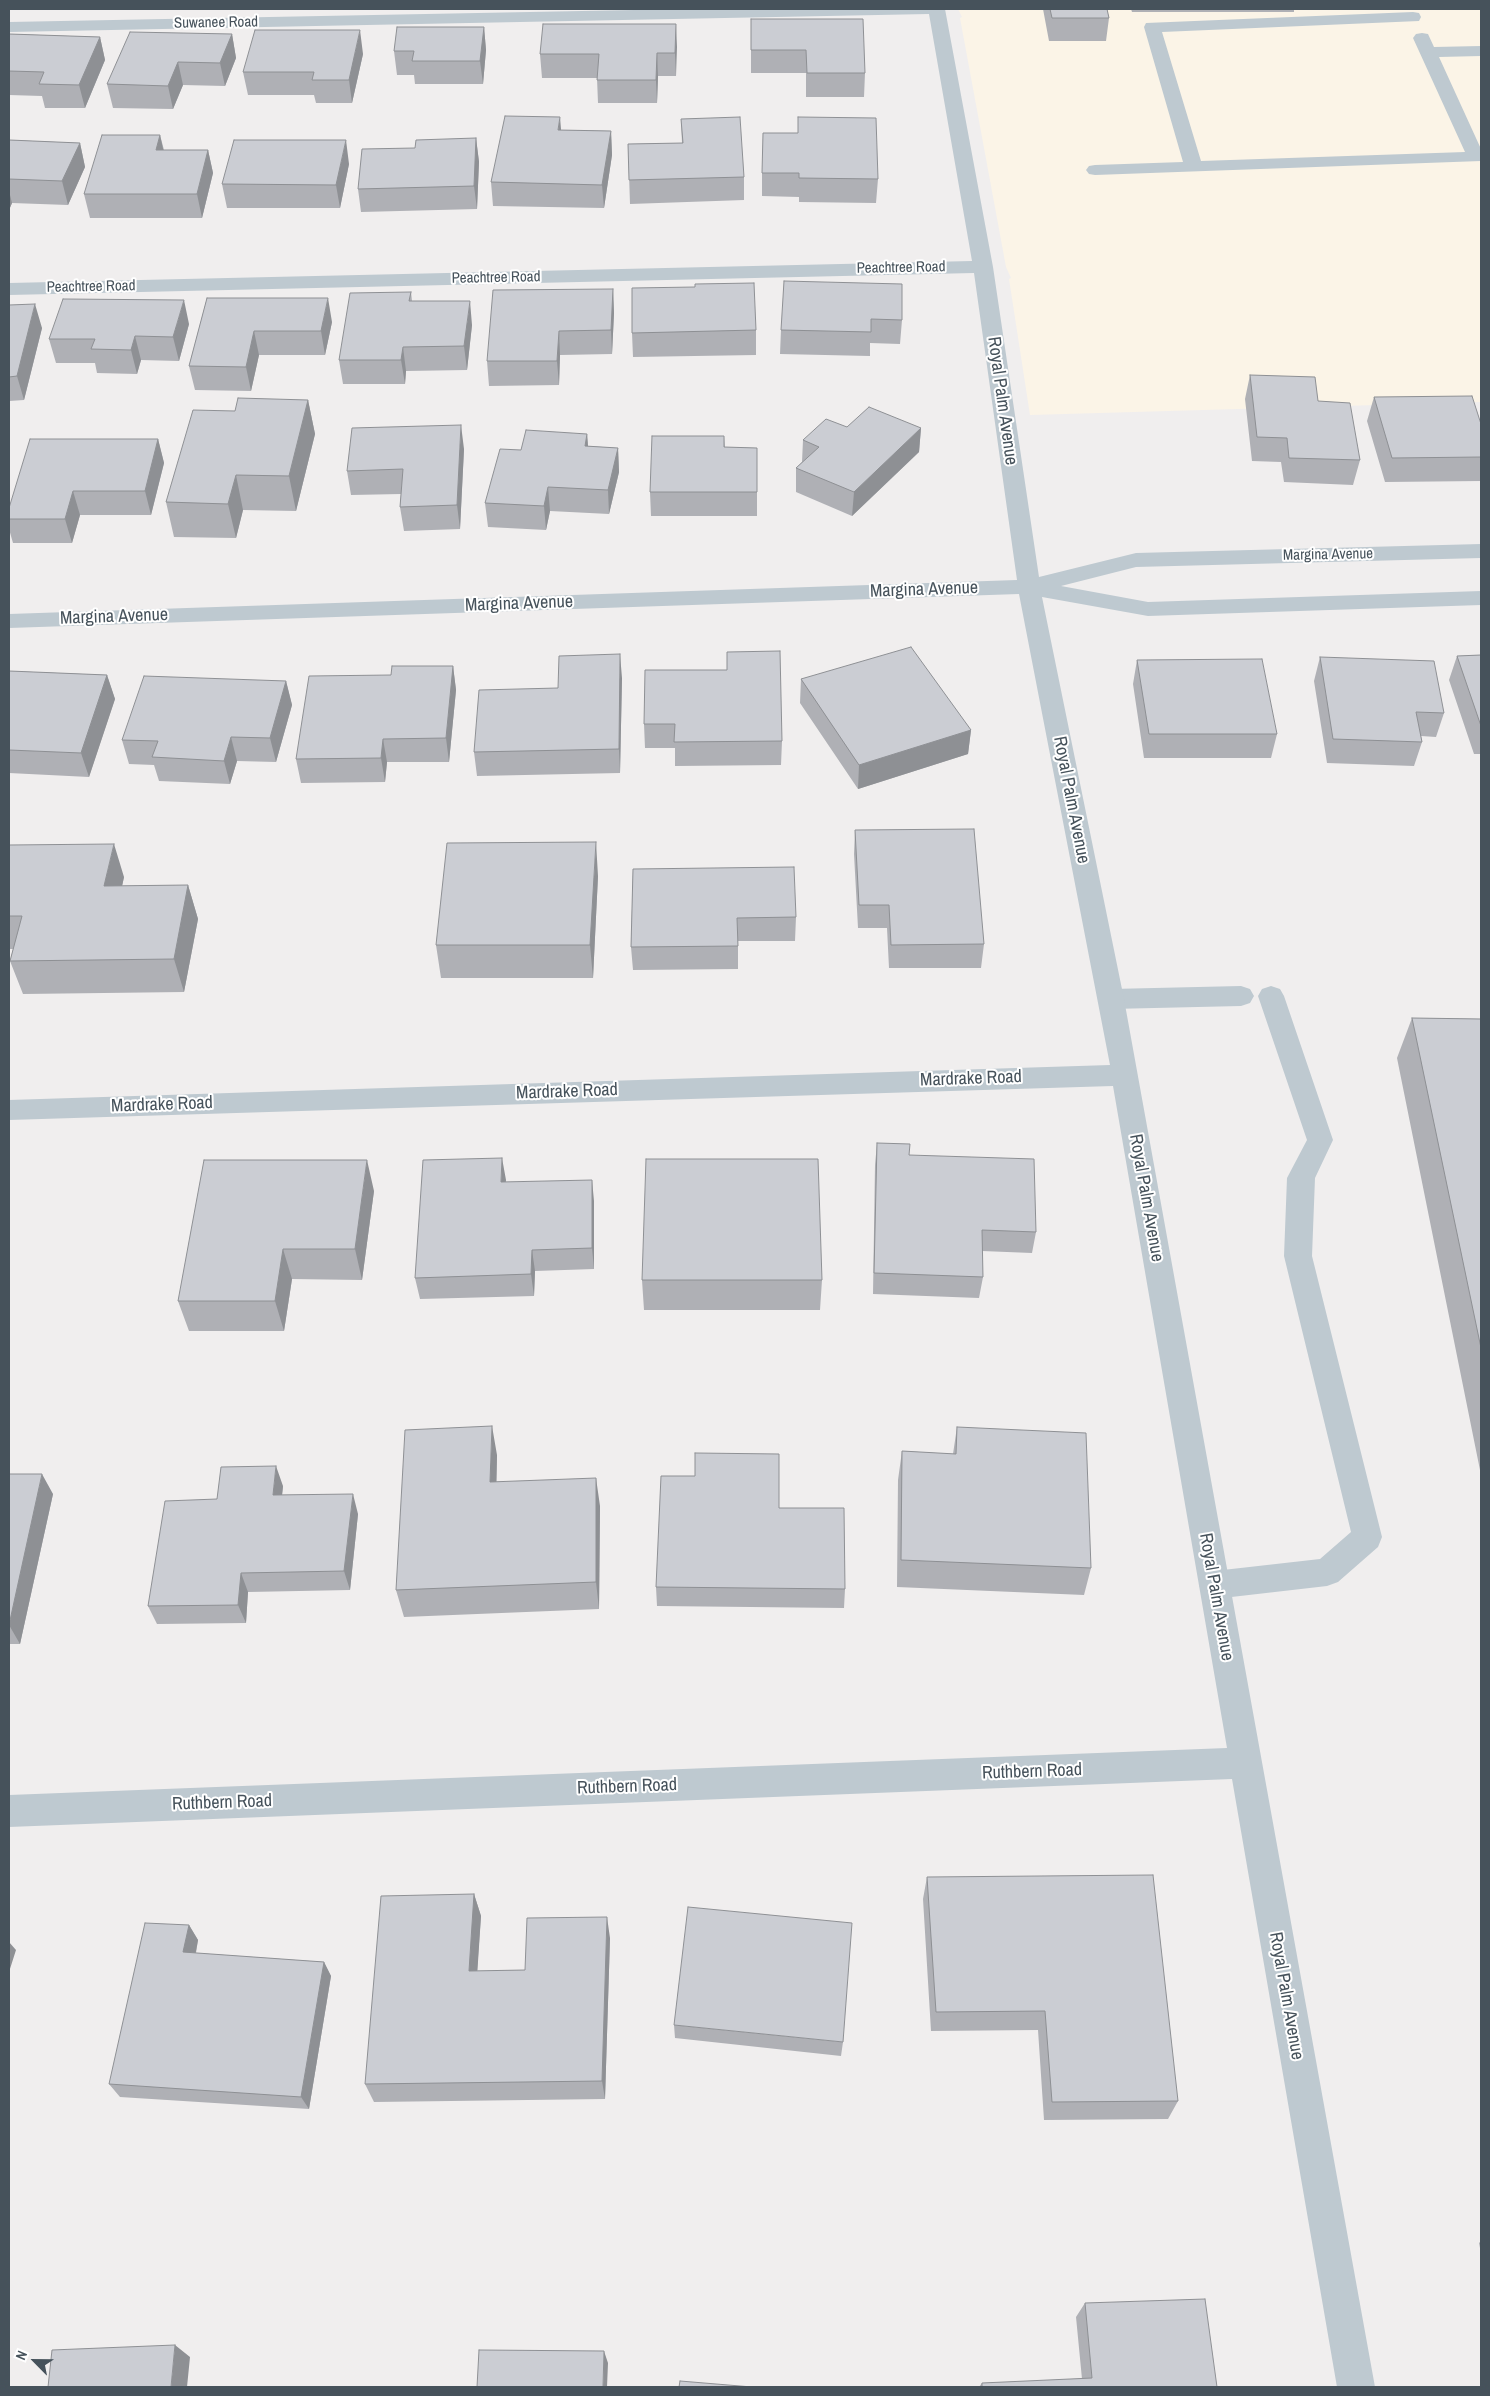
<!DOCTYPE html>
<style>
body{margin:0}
#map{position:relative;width:1490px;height:2396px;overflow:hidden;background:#f0eeee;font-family:"Archivo Narrow",sans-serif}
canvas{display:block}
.frame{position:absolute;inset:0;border:10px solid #46525b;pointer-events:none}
.north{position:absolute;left:10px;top:2336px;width:50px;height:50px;-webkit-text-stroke:4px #fff;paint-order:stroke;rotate:293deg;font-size:14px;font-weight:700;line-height:20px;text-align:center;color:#46525b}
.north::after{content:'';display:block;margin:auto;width:18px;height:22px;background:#46525b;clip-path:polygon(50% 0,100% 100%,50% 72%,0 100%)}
</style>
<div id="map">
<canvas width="1490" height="2396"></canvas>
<div class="frame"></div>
<div class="north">N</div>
</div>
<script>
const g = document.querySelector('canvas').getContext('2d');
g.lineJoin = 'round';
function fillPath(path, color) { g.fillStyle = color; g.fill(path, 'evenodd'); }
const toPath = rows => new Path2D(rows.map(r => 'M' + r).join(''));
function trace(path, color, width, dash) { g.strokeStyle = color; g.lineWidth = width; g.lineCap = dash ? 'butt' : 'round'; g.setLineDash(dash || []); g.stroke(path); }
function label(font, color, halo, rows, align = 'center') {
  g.font = font + ' "Archivo Narrow",sans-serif'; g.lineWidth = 4; g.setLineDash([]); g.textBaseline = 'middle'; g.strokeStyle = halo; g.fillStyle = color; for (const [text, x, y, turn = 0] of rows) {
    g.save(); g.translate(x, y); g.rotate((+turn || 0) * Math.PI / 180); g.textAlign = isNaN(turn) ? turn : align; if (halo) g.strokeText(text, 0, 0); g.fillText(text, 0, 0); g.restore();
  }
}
fillPath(toPath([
 [958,9,1481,9,1481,402,1030,415,1009,279,1011,278,1006,267,960,18,962,17]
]), '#fbf4e7');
fillPath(toPath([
 [1413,12,1419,13,1421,17,1419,21,1162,32,1201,161,1465,152,1413,38,1416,34,1422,33,1428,34,1434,47,1481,46,1481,56,1439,57,1481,149,1481,161,1095,175,1089,174,1086,170,1089,166,1095,165,1183,162,1144,27,1146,23,1413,12],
 [1241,986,1250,989,1254,996,1250,1003,1241,1006,1111,1009,1102,1006,1098,999,1102,992,1111,989,1241,986],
 [1271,986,1280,989,1284,996,1333,1140,1315,1178,1312,1256,1382,1537,1378,1547,1338,1582,1327,1586,1214,1599,1203,1595,1199,1585,1203,1575,1214,1571,1320,1559,1351,1532,1284,1256,1287,1178,1307,1140,1258,996,1262,989,1271,986]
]), '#bec9d0');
fillPath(toPath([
 [686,9,945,9,993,267,1039,577,1136,553,1481,544,1481,558,1136,567,1061,586,1148,602,1481,591,1481,605,1148,616,1042,597,1124,999,1375,2387,1337,2387,1232,1779,9,1827,9,1795,1227,1748,1113,1086,9,1120,9,1100,1110,1065,1019,594,9,628,9,614,1017,580,974,273,9,295,9,283,972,261,929,14,9,32,9,22,686,9]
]), '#bec9d0');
fillPath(toPath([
 [1043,9,1107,9,1109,18,1106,41,1049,41],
 [1131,9,1294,9,1294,12,1132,12],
 [751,19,865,73,864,97,806,97,806,73,751,73],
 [676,24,676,76,658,76,657,103,598,103,597,78,542,78,540,54],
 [484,27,486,50,483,84,415,84,414,75,397,75,394,51],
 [9,34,100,37,105,60,85,108,45,108,42,96,9,95],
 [232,34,236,58,225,86,183,85,173,109,113,108,107,84],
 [363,54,352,103,316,103,314,95,248,95,243,72],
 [681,119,744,177,744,200,630,204,628,144,682,143],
 [561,130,611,131,612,155,604,208,493,206,491,182],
 [798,133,878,179,876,203,799,202,799,197,762,196,762,173],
 [160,135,164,150,208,150,213,173,202,218,90,218,84,194],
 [476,138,479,162,477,209,361,212,358,189,415,148],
 [9,140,80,143,85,167,68,205,12,203,9,210],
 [349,164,340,208,227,208,222,184],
 [902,284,902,320,900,344,870,343,870,356,780,354,781,330],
 [695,287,756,330,756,355,633,357,632,333],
 [613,289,614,313,612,354,560,355,559,385,489,386,487,361],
 [411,292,412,301,472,325,467,370,406,371,405,384,343,384,339,360],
 [207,298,332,322,325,355,259,355,251,391,195,390,189,366],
 [9,305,42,328,24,400,9,401],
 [189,324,179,361,141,360,137,374,97,373,95,363,56,363,49,339],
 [1250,375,1318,401,1360,460,1353,485,1284,482,1281,462,1252,461,1245,399],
 [1374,397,1481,424,1481,481,1385,482,1367,421],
 [308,400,315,434,296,511,243,510,236,538,174,537,166,502,235,411],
 [847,427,921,428,919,452,852,516,796,492,796,468,802,462,803,440],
 [587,434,588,446,618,448,619,472,609,514,550,511,546,530,488,527,485,503,521,450],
 [724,436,725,447,757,448,757,516,651,516,650,492],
 [158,439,164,463,151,515,80,515,72,543,13,543,9,529,9,508],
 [464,449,460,529,404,531,400,507,401,494,351,495,347,471],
 [1481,655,1481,754,1474,754,1449,680,1457,656],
 [1320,657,1444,713,1436,737,1421,736,1422,742,1414,766,1327,763,1314,681],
 [1137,660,1277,734,1271,758,1144,758,1133,684],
 [453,666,456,690,449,762,387,762,385,782,301,783,296,759,391,675],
 [727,670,782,741,781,765,675,766,675,748,645,748,644,724],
 [9,671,107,675,115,699,89,777,9,773],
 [622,678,620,773,477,776,474,752,558,688],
 [801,679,971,730,968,754,858,789,800,703],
 [286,681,292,705,276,762,237,761,230,784,159,781,154,765,129,764,122,740],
 [855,830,984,944,981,968,889,968,887,928,858,928,854,854],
 [9,845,124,877,122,886,188,885,198,919,184,992,23,994,10,961,13,949,9,949],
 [633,869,796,917,795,941,738,941,738,969,633,970,631,947],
 [598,876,593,978,441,978,436,945],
 [1412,1018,1481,1019,1481,1475,1397,1058],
 [877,1143,909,1155,1036,1232,1032,1253,982,1251,983,1277,979,1298,873,1294,875,1165],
 [506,1180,505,1182,594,1201,594,1269,535,1271,534,1296,420,1299,415,1278],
 [374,1191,362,1280,292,1279,284,1331,189,1331,178,1301],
 [642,1280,822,1280,820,1310,644,1310],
 [957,1427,1091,1568,1084,1595,897,1587,898,1480,902,1451,953,1454],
 [497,1455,496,1482,600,1506,599,1609,404,1617,396,1590],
 [9,1474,53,1494,20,1644,9,1644],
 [283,1486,282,1495,358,1514,350,1590,248,1592,246,1623,157,1624,148,1606,217,1499],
 [779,1508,845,1589,844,1608,657,1606,656,1587],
 [927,1877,1178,2101,1168,2119,1044,2120,1038,2030,931,2031,923,1899],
 [474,1894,481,1916,477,1971,525,1970,610,1938,605,2099,374,2102,365,2084],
 [189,1925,198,1940,196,1953,324,1962,331,1976,309,2109,120,2097,109,2084],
 [674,2025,843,2042,841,2056,675,2038],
 [1481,2241,1481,2253,1479,2243],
 [1085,2303,1217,2387,979,2387,982,2383,1082,2379,1076,2317]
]), '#afb0b5');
fillPath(toPath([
 [676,24,677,47,676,76,675,53],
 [484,27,486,50,483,84,480,61],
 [360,30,363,54,352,103,349,80],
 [232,34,236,58,225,86,220,63],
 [100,37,105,60,85,108,79,85],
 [657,53,658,76,657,103,656,80],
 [178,62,183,85,173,109,168,86],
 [560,117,562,141,558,130],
 [611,131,612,155,604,208,602,185],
 [160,135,165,158,156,150],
 [476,138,479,162,477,209,474,186],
 [346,140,349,164,340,208,336,185],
 [80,143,85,167,68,205,62,181],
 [208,150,213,173,202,218,197,194],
 [9,191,12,203,9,210],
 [613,289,614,313,612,354,611,330],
 [328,298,332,322,325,355,321,331],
 [184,300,189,324,179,361,173,337],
 [470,301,472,325,467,370,464,346],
 [35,304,42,328,24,400,17,376],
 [254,331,259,355,251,391,246,367],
 [559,331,560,355,559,385,557,361],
 [135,336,141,360,137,374,131,350],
 [403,347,406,371,405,384,401,360],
 [308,400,315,434,296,511,289,476],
 [461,425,464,449,460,529,457,505],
 [921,428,919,452,852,516,854,492],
 [587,434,589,458,585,446],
 [158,439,164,463,151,515,145,491],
 [618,448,619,472,609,514,608,490],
 [236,475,243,510,236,538,228,504],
 [548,487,550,511,546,530,544,506],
 [73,491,80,515,72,543,65,519],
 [620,654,622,678,620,773,619,749],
 [453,666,456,690,449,762,446,738],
 [107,675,115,699,89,777,81,753],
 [286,681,292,705,276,762,270,738],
 [971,730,968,754,858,789,859,765],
 [231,737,237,761,230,784,224,761],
 [383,739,387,762,385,782,381,758],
 [596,842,598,876,593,978,590,945],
 [114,844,124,877,115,919,104,886],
 [188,885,198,919,184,992,174,959],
 [502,1158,506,1180,504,1204,501,1182],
 [367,1160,374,1191,362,1280,355,1249],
 [592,1180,594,1201,594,1269,592,1248],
 [283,1249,292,1279,284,1331,275,1301],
 [532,1250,535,1271,534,1296,531,1274],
 [492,1426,497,1455,496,1510,490,1482],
 [276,1466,283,1486,280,1515,273,1495],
 [42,1474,53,1494,20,1644,9,1625],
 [596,1478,600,1506,599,1609,596,1582],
 [353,1494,358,1514,350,1590,344,1571],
 [241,1573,248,1592,246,1623,238,1605],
 [474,1894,481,1916,476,1992,469,1971],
 [607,1917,610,1938,605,2099,602,2081],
 [189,1925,198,1940,193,1967,183,1952],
 [9,1942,16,1950,9,1972],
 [324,1962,331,1976,309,2109,301,2097],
 [175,2345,190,2357,187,2387,171,2387],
 [604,2351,608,2363,607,2387,603,2387]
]), '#8e9094');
const building = toPath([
 [1050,9,1107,9,1109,18,1052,18,1050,9],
 [751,19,863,19,865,73,807,73,806,50,751,50,751,19],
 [543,24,676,24,675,53,657,53,656,80,597,80,599,54,540,54,543,24],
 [397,27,484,27,480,61,412,61,414,51,394,51,397,27],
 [255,30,360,30,349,80,312,80,314,72,243,72,255,30],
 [130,32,232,34,220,63,178,62,168,86,107,84,130,32],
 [9,34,100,37,79,85,39,84,44,72,9,71,9,34],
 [505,116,560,117,558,130,611,131,602,185,491,182,505,116],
 [740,117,744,177,629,180,628,144,683,143,681,119,740,117],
 [798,117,876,118,878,179,799,178,799,173,762,173,763,133,798,133,798,117],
 [102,135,160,135,156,150,208,150,197,194,84,194,102,135],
 [476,138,474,186,358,189,362,149,415,148,416,140,476,138],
 [9,140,80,143,62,181,9,179,9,140],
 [234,140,346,140,336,185,222,184,234,140],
 [784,281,902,284,902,320,871,319,871,332,781,330,784,281],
 [754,283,756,330,632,333,632,288,695,287,695,284,754,283],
 [613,289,611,330,559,331,557,361,487,361,493,290,613,289],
 [411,292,409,301,470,301,464,346,403,347,401,360,339,360,350,293,411,292],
 [207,298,328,298,321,331,254,331,246,367,189,366,207,298],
 [63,299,184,300,173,337,135,336,131,350,91,349,95,339,49,339,63,299],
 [35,304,17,376,9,377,9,305,35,304],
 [1250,375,1315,377,1318,401,1350,403,1360,460,1289,458,1287,438,1257,437,1250,375],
 [1472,396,1481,424,1481,457,1392,458,1374,397,1472,396],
 [238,398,308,400,289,476,236,475,228,504,166,502,193,410,235,411,238,398],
 [869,407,921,428,854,492,796,468,819,447,803,440,826,419,847,427,869,407],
 [461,425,457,505,400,507,403,469,347,471,352,428,461,425],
 [526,430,587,434,585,446,618,448,608,490,548,487,544,506,485,503,500,449,521,450,526,430],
 [652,436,724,436,724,447,757,448,757,492,650,492,652,436],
 [30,439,158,439,145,491,73,491,65,519,9,519,9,508,30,439],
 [911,647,971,730,859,765,801,679,911,647],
 [780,651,782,741,674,742,675,724,644,724,645,670,727,670,727,652,780,651],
 [620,654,619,749,474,752,479,690,558,688,559,656,620,654],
 [1481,655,1481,726,1457,656,1481,655],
 [1320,657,1434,661,1444,713,1416,712,1422,742,1333,739,1320,657],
 [1262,659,1277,734,1149,734,1137,660,1262,659],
 [392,666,453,666,446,738,383,739,381,758,296,759,309,676,391,675,392,666],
 [9,671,107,675,81,753,9,750,9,671],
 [144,676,286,681,270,738,231,737,224,761,152,757,158,741,122,740,144,676],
 [974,829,984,944,891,945,889,905,859,905,855,830,974,829],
 [596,842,590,945,436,945,447,843,596,842],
 [114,844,104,886,188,885,174,959,10,961,22,916,9,916,9,845,114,844],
 [794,867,796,917,737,918,738,946,631,947,633,869,794,867],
 [1412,1018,1481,1019,1481,1348,1412,1018],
 [877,1143,910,1144,909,1155,1034,1159,1036,1232,982,1230,983,1277,874,1273,877,1143],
 [502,1158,501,1182,592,1180,592,1248,532,1250,531,1274,415,1278,423,1160,502,1158],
 [646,1159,818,1159,822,1280,642,1280,646,1159],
 [204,1160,367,1160,355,1249,283,1249,275,1301,178,1301,204,1160],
 [492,1426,490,1482,596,1478,596,1582,396,1590,405,1430,492,1426],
 [957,1427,1086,1433,1091,1568,901,1560,902,1451,956,1454,957,1427],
 [695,1453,779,1454,779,1508,844,1508,845,1589,656,1587,661,1476,695,1476,695,1453],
 [276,1466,273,1495,353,1494,344,1571,241,1573,238,1605,148,1606,165,1501,217,1499,221,1467,276,1466],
 [9,1474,42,1474,9,1625,9,1474],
 [1153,1875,1178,2101,1052,2102,1045,2011,936,2012,927,1877,1153,1875],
 [474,1894,469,1971,525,1970,527,1918,607,1917,602,2081,365,2084,381,1896,474,1894],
 [688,1907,852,1923,843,2042,674,2025,688,1907],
 [145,1923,189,1925,183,1952,324,1962,301,2097,109,2084,145,1923],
 [1205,2299,1217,2387,982,2387,982,2383,1092,2378,1085,2303,1205,2299],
 [175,2345,171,2387,48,2387,52,2350,175,2345],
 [479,2350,604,2351,603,2387,477,2387,479,2350],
 [680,2381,752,2387,679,2387,680,2381]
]);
fillPath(building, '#cbcdd3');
trace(building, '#8e9094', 1);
label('15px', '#46525b', '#fff', [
 ["Suwanee Road",216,23,-1],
 ["Peachtree Road",901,268,-1],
 ["Peachtree Road",496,278,-1],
 ["Peachtree Road",91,287,-1],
 ["Margina Avenue",1328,555,-1]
]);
label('18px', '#46525b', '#fff', [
 ["Royal Palm Avenue",1002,401,82],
 ["Margina Avenue",924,590,-2],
 ["Margina Avenue",519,604,-2],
 ["Margina Avenue",114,617,-2],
 ["Royal Palm Avenue",1071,800,79],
 ["Mardrake Road",971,1079,-2],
 ["Mardrake Road",567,1092,-2],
 ["Mardrake Road",162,1105,-2],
 ["Royal Palm Avenue",1146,1198,80],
 ["Royal Palm Avenue",1216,1597,80],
 ["Ruthbern Road",1032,1772,-2],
 ["Ruthbern Road",627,1787,-2],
 ["Ruthbern Road",222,1803,-2],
 ["Royal Palm Avenue",1286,1996,80]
]);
</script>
